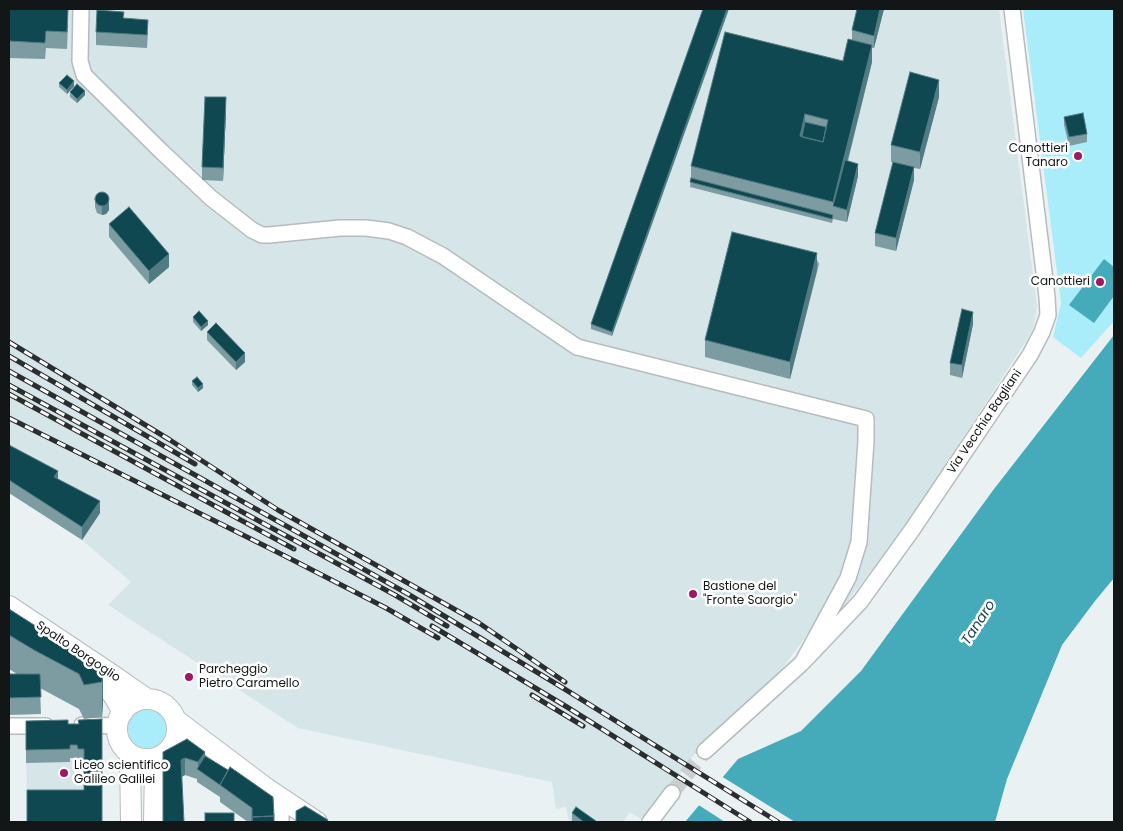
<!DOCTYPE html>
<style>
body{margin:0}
#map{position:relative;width:1123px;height:831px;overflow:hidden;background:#eaf1f3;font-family:Poppins,sans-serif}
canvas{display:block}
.frame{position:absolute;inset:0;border:10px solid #131616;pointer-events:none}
</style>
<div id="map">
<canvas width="1123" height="831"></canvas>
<div class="frame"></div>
</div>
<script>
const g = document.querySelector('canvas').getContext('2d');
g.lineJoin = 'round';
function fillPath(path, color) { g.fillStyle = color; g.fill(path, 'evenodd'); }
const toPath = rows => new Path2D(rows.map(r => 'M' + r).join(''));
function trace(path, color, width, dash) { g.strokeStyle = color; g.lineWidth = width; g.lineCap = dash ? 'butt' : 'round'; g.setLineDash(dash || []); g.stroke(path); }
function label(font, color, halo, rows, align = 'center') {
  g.font = font + ' Poppins,sans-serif'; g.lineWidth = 5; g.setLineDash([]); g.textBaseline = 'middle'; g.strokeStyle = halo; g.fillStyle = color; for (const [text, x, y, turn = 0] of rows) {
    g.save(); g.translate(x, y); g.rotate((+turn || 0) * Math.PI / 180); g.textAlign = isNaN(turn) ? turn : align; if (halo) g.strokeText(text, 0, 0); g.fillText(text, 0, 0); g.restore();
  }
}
fillPath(toPath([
 [9,9,999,9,1037,306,1034,326,1028,338,906,526,846,603,826,626,815,624,776,677,709,737,696,752,652,813,644,821,630,812,623,822,569,822,566,807,556,809,552,782,298,728,108,605,131,582,82,540,9,493],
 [68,733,78,737,102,822,27,822,26,734]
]), '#d5e5e8');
fillPath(toPath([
 [1023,9,1114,9,1114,321,1081,358,1053,337,1061,303],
 '128 729a19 19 0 1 1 38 0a19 19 0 1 1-38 0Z'
]), '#a8edf9');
fillPath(toPath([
 [1104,259,1114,267,1114,296,1094,323,1069,305],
 [1114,335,1114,578,1095,601,1062,645,1007,779,995,822,685,822,738,759,801,731,861,671,994,489]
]), '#45abbb');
fillPath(toPath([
 [721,776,795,822,725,822,697,804]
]), '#eaf1f3');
trace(toPath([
 [672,793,705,751]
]), '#cad0d2', 15, [15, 8]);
const minor = toPath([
 [81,9,80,61,84,75,162,152,211,198,252,230,262,235,269,235,340,228,366,228,389,231,407,237,443,256,577,347,866,419,866,441,859,542,848,578,802,663],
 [82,725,118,726],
 [9,726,46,726],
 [705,751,802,663,860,602,912,530,1030,355,1042,332,1048,315,1047,297,1012,9],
 [281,798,281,822],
 [650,822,672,793]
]);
const major = toPath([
 [9,606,108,672,147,699],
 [80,671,110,691,115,698,123,712],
 '117 729a30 30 0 1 1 60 0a30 30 0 1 1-60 0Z',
 [176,720,266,788,317,822],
 [130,754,131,822],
 [154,822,155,767,162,755]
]);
trace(minor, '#b6bcbe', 18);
trace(major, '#b6bcbe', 22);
trace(minor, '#fff', 15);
trace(major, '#fff', 20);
const rail = toPath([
 [9,342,170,440,278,510,479,623,565,682],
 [9,356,195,464],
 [9,371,408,594,563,688,778,822],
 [9,385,395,595,447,626],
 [9,394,294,549],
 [9,418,285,556,386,608,438,638],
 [432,626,567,707,750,822],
 [532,695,583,726]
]);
trace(rail, '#2b2e2f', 5);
trace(rail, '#fff', 3, [9]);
fillPath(toPath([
 [9,9,68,24,67,49,46,48,45,59,9,58],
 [703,9,612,336,591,329,591,324],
 [857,9,884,9,874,48,872,48,872,62,848,161,858,176,847,222,833,219,832,223,690,187,691,178,691,166,843,61,852,40,852,30],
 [96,32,148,32,147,48,96,45],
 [59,83,74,86,67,94,59,87],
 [70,92,85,95,77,103,70,97],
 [939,97,920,169,914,168,914,180,896,251,875,246,875,233,893,162,891,162,891,145],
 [226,110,223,181,202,180,202,167],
 [1064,117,1087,134,1087,142,1069,146,1064,125],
 [95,198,109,210,106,214,102,215,97,213,95,207],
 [1114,212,1114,236,1113,230,1113,213],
 [109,224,169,267,149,284,109,237],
 [817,260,819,264,790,379,705,357,705,340],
 [193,317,208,325,201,331,193,322],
 [973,324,962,378,950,375,950,363],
 [207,332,245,362,236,370,207,340],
 [192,381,203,388,198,392,192,385],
 [9,445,58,479,100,513,82,540,9,493],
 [9,609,103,669,103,704,102,717,84,719,79,709,40,688,41,714,9,715,9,674,17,674,9,669],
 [102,719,84,790,84,762,78,762,77,758,70,758,70,762,26,763,26,721,68,724,78,724],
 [163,752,205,756,274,822,248,822,220,802,220,797,197,782,197,779,185,775,182,777],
 [572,813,596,822,572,822]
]), '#7d9ca2');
fillPath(toPath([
 [727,9,729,9,612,336,612,332],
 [880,9,884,9,874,48,874,36],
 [872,45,872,62,836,207,833,206,833,202],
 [939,80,939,97,920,169,920,152],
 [74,81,74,86,67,94,67,90],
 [85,91,85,95,77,103,77,99],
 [226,97,226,110,223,181,223,168],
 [805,114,805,131,802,145,800,136],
 [858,164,858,176,847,222,847,210],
 [914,167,914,180,896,251,896,238],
 [109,202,109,210,106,214,102,215,102,206],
 [817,253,817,270,790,379,790,362],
 [169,254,169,267,149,284,149,271],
 [973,312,973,324,962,378,962,365],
 [208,321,208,325,201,331,201,327],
 [245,353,245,362,236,370,236,362],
 [203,384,203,388,198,392,198,388],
 [58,471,58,483,54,477],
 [100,501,100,513,82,540,82,527],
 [103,669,103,704,102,717,102,682],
 [205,752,205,769,198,770,198,762],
 [185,758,185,775,181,777,181,760]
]), '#517b82');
const building = toPath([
 [9,9,68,9,67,32,46,31,45,43,9,41,9,9],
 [703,9,727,9,612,332,591,324,703,9],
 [857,9,880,9,874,36,852,30,857,9],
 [97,10,124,12,123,18,148,20,147,35,96,32,97,10],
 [725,32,843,61,848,39,872,45,833,202,691,166,725,32],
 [805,114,828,120,823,142,800,136,805,114],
 [910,72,939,80,920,152,891,145,910,72],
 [67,75,74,81,67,90,59,83,67,75],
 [77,84,85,91,77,99,70,92,77,84],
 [205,97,226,97,223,168,202,167,205,97],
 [1083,113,1087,134,1069,137,1064,117,1083,113],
 [805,122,826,127,823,142,802,137,805,122],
 [845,160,858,164,847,210,833,206,845,160],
 [893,162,914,167,896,238,875,233,893,162],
 [691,178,833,215,832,219,690,182,691,178],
 '95 199a7 7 0 1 1 14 0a7 7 0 1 1-14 0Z',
 [129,207,169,254,149,271,109,224,129,207],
 [732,232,817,253,790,362,705,340,732,232],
 [962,309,973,312,962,365,950,363,962,309],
 [199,311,208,321,201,327,193,317,199,311],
 [216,323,245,353,236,362,207,332,216,323],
 [197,377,203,384,198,388,192,381,197,377],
 [9,445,58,471,54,477,100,501,82,527,9,480,9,445],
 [9,609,103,669,102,682,84,685,79,674,34,650,9,635,9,609],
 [9,674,40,674,41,697,9,698,9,674],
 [102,719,102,822,27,822,27,790,84,790,84,749,78,749,77,745,70,745,70,749,26,750,26,721,68,720,68,724,79,724,78,720,102,719],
 [187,739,205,752,198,762,185,758,181,760,184,822,163,822,163,752,187,739],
 [205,756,228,770,220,785,197,769,205,756],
 [230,767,273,797,274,816,252,817,252,821,252,808,220,785,230,767],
 [305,806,328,820,327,822,296,822,296,811,305,806],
 [576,807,596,821,595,822,584,822,572,813,576,807],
 [205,813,234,813,234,822,205,822,205,813],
 [274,816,274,822,252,822,252,817,274,816]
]);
fillPath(building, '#104851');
trace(building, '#517b82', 1);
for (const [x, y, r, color] of [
 [1078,156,5,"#9f1664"],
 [1100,282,5,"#9f1664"],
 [693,594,5,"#9f1664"],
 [189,677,5,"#9f1664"],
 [64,773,5,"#9f1664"]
]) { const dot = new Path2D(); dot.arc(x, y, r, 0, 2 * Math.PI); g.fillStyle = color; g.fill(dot); trace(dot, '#fff', 2); }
label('12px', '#131616', '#fff', [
 ["Canottieri",1068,149,"right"],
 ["Tanaro",1068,163,"right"],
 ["Canottieri",1090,282,"right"],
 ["Bastione del",703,587],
 ["\"Fronte Saorgio\"",703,601],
 ["Parcheggio",199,670],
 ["Pietro Caramello",199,684],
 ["Liceo scientifico",74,766],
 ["Galileo Galilei",74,780]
], 'left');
label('12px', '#131616', '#fff', [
 ["Via Vecchia Bagliani",985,422,-56],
 ["Spalto Borgoglio",78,652,34]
]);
label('italic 14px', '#1b484f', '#fff', [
 ["Tanaro",979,623,-57]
]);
</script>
